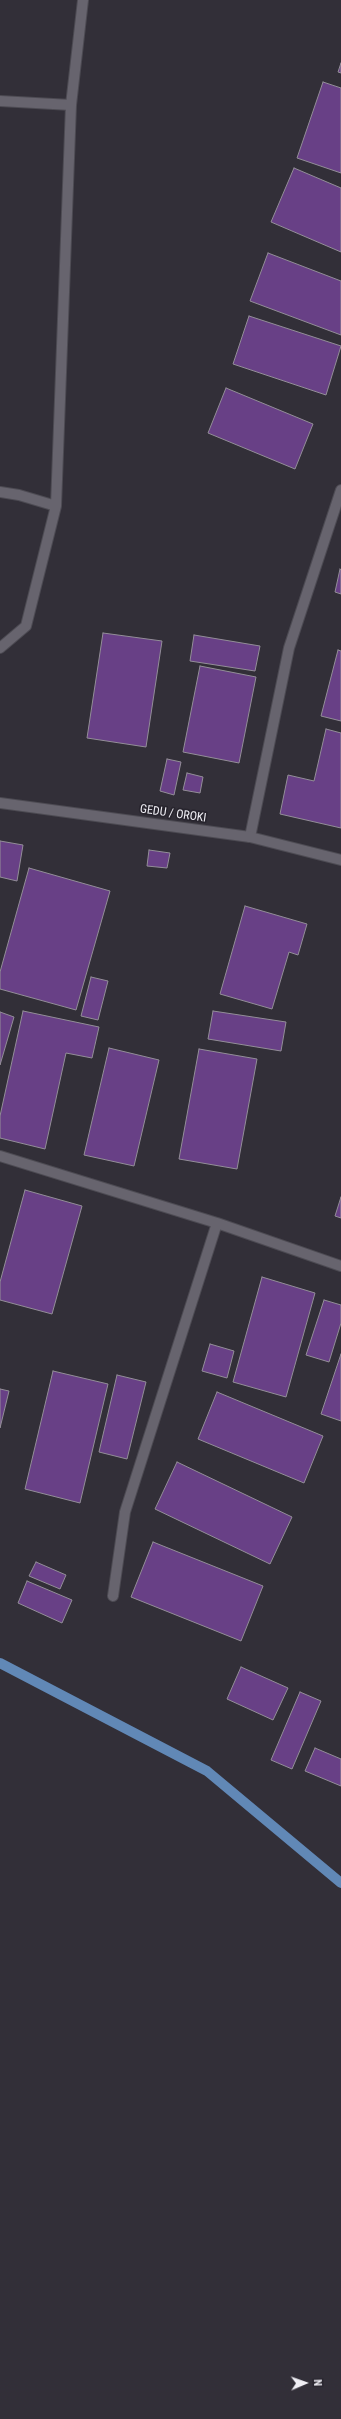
<!DOCTYPE html>
<style>
body{margin:0}
#map{position:relative;width:341px;height:2419px;overflow:hidden;background:#322f38;font-family:"Roboto Condensed",sans-serif}
canvas{display:block}
.north{position:absolute;left:285px;top:2363px;width:40px;height:40px;-webkit-text-stroke:3px #28252e;paint-order:stroke;rotate:88deg;font-size:11px;font-weight:700;line-height:16px;text-align:center;color:#f0eff5}
.north::after{content:'';display:block;margin:auto;width:14px;height:18px;background:#f0eff5;clip-path:polygon(50% 0,100% 100%,50% 72%,0 100%)}
</style>
<div id="map">
<canvas width="341" height="2419"></canvas>
<div class="north">N</div>
</div>
<script>
const g = document.querySelector('canvas').getContext('2d');
g.lineJoin = 'round';
const toPath = rows => new Path2D(rows.map(r => 'M' + r).join(''));
function trace(path, color, width, dash) { g.strokeStyle = color; g.lineWidth = width; g.lineCap = dash ? 'butt' : 'round'; g.setLineDash(dash || []); g.stroke(path); }
function fillPath(path, color) { g.fillStyle = color; g.fill(path, 'evenodd'); }
function label(font, color, halo, rows, align = 'center') {
  g.font = font + ' "Roboto Condensed",sans-serif'; g.lineWidth = 3.5; g.setLineDash([]); g.textBaseline = 'middle'; g.strokeStyle = halo; g.fillStyle = color; for (const [text, x, y, turn = 0] of rows) {
    g.save(); g.translate(x, y); g.rotate((+turn || 0) * Math.PI / 180); g.textAlign = isNaN(turn) ? turn : align; if (halo) g.strokeText(text, 0, 0); g.fillText(text, 0, 0); g.restore();
  }
}
trace(toPath([
 [0,1663,207,1771,341,1883]
]), '#6188b6', 10);
const building = toPath([
 [341,63,341,73,338,72,341,63],
 [323,82,341,88,341,173,297,158,323,82],
 [294,168,341,188,341,252,271,222,294,168],
 [268,253,341,281,341,335,250,301,268,253],
 [249,316,341,346,326,395,233,364,249,316],
 [226,388,313,424,295,469,208,433,226,388],
 [340,569,341,570,341,594,335,592,340,569],
 [103,633,162,641,146,747,87,738,103,633],
 [194,635,260,646,255,671,190,661,194,635],
 [338,650,341,651,341,721,321,716,338,650],
 [200,666,256,677,239,763,183,752,200,666],
 [326,729,341,733,341,828,280,814,288,775,314,781,326,729],
 [167,759,181,762,174,795,160,791,167,759],
 [187,773,203,777,200,793,183,790,187,773],
 [0,841,23,845,17,881,0,877,0,841],
 [149,850,170,853,167,868,147,866,149,850],
 [29,868,110,891,76,1010,0,989,0,972,29,868],
 [245,906,307,924,298,955,289,952,272,1009,220,994,245,906],
 [91,977,108,981,98,1020,81,1016,91,977],
 [23,1011,99,1027,92,1058,66,1053,45,1149,0,1138,0,1116,23,1011],
 [213,1011,286,1022,281,1051,208,1039,213,1011],
 [0,1012,14,1017,0,1065,0,1012],
 [109,1048,159,1060,134,1166,84,1155,109,1048],
 [199,1049,257,1059,237,1169,179,1159,199,1049],
 [25,1190,82,1206,52,1314,0,1300,0,1282,25,1190],
 [341,1197,341,1218,335,1216,341,1197],
 [262,1277,315,1293,286,1397,233,1382,262,1277],
 [324,1300,341,1305,341,1323,329,1362,306,1355,324,1300],
 [210,1344,234,1351,227,1378,202,1371,210,1344],
 [341,1354,341,1421,321,1414,341,1354],
 [53,1371,108,1384,80,1503,25,1489,53,1371],
 [117,1375,146,1382,127,1459,99,1452,117,1375],
 [0,1389,9,1391,0,1428,0,1389],
 [217,1392,323,1436,304,1483,198,1439,217,1392],
 [177,1462,292,1517,270,1564,155,1509,177,1462],
 [153,1542,263,1586,241,1641,131,1597,153,1542],
 [36,1562,66,1575,60,1589,29,1576,36,1562],
 [27,1581,72,1600,62,1623,18,1603,27,1581],
 [241,1667,288,1688,273,1720,227,1699,241,1667],
 [300,1692,321,1701,292,1769,271,1760,300,1692],
 [315,1748,341,1759,341,1786,305,1771,315,1748]
]);
fillPath(building, '#684086');
trace(building, '#938e98', 1);
const minor = toPath([
 [0,101,71,105],
 [0,492,19,495,56,506],
 [0,648,26,626,56,506,71,105,83,0],
 [250,837,289,648,341,490],
 [0,1156,217,1223,341,1266],
 [113,1596,125,1512,217,1223]
]);
const tertiary = toPath([
 [0,803,250,837,341,860]
]);
trace(minor, '#4d4b53', 12);
trace(tertiary, '#4d4b53', 12);
trace(minor, '#67646e', 10);
trace(tertiary, '#67646e', 10);
label('12px', '#f0eff5', '#28252e', [
 ["GEDU / OROKI",173,814,8]
]);
</script>
